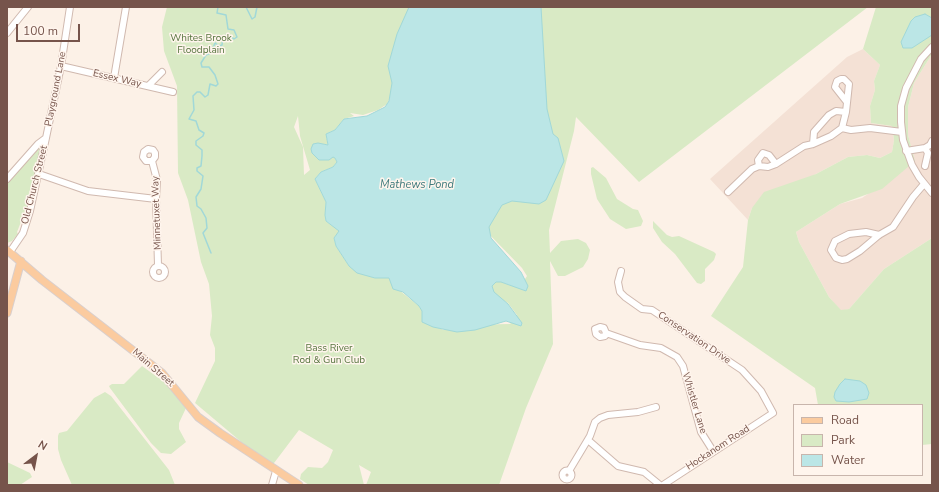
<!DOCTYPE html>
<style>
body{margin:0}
#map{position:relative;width:939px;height:492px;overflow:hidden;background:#fcf1e7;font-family:"Nunito Sans",sans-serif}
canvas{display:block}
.frame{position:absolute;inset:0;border:8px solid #76544b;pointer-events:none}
.legend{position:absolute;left:793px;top:404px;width:130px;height:72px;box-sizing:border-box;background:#fff5ed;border:1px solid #c8b5ac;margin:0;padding:5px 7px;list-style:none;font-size:12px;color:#76544b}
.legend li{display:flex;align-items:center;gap:8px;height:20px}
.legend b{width:20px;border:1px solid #c8b5ac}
.north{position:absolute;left:16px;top:436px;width:40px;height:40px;-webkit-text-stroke:3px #fff5ed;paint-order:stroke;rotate:32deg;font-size:11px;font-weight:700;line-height:16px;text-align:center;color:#76544b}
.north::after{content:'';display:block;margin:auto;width:14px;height:18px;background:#76544b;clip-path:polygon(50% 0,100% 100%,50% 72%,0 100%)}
.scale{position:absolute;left:16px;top:24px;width:64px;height:18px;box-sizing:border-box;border:2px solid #76544b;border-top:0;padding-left:5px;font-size:12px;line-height:14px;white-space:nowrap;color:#76544b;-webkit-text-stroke:3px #fff5ed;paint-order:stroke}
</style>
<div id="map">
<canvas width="939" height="492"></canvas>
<div class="frame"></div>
<ul class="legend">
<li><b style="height:5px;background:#fbcb9f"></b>Road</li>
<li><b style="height:11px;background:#d9eac5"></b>Park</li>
<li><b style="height:11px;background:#bbe6e6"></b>Water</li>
</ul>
<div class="north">N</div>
<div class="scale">100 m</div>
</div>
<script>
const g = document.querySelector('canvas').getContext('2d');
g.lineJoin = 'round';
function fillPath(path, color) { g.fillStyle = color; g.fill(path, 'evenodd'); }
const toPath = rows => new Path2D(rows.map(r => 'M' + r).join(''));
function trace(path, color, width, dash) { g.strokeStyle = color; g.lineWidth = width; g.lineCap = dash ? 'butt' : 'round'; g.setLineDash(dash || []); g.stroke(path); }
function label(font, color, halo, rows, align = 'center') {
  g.font = font + ' "Nunito Sans",sans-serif'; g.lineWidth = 3; g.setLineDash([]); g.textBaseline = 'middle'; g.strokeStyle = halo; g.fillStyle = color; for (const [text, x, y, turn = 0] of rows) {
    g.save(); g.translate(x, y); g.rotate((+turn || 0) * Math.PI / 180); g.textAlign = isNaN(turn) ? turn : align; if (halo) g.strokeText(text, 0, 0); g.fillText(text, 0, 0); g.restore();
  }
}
fillPath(toPath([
 [863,49,880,65,874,81,875,90,870,106,871,123,892,126,894,140,892,152,880,158,867,155,848,157,752,208,748,220,710,179,847,57],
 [932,54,932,238,884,269,849,309,841,311,829,297,799,242,796,232,840,204,862,198,915,162,908,135,908,107,914,83]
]), '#f4e1d5');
fillPath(toPath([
 [167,7,410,7,407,23,392,52,393,78,391,96,387,104,378,110,363,115,350,113,354,116,344,119,335,130,326,134,328,145,321,144,335,158,337,162,333,167,321,172,315,179,326,202,325,215,326,221,340,231,334,238,336,246,349,266,375,278,389,278,399,290,419,306,431,325,444,330,459,325,510,324,517,315,508,303,500,299,480,293,497,280,510,285,521,285,527,276,522,268,486,231,545,102,527,7,868,7,639,182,576,117,574,131,549,230,550,253,561,241,578,239,586,243,590,250,588,259,583,267,565,276,558,276,550,261,553,344,526,408,499,485,366,485,371,472,359,465,364,485,309,485,300,479,301,474,308,467,322,468,328,462,333,450,299,430,271,467,195,403,215,361,215,348,210,335,212,316,209,284,201,262,188,200,178,173,177,86,164,51,162,27],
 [298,116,300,136,310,170,304,175,303,147,294,127],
 [876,7,932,7,932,54,914,83,908,107,908,135,915,161,882,189,840,204,796,232,799,242,829,297,841,310,849,309,884,269,932,238,932,444,922,445,922,405,818,405,815,388,711,316,743,267,748,220,752,208,764,192,816,174,848,157,867,155,880,158,892,152,894,140,892,126,871,123,870,106,875,90,874,81,880,65,863,49],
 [40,145,42,145,37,172,28,204,17,232,18,234,12,241,7,243,7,183],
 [593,167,606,178,617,199,633,209,638,210,643,221,641,226,626,229,610,219,597,199,591,174,591,168],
 [653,221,667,235,672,237,679,236,714,252,716,254,714,260,705,269,705,281,701,284,697,283,675,254,662,242,653,228],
 [142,366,167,384,186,408,179,423,179,429,186,442,171,454,161,453,151,443,110,388,109,386,112,384,124,384],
 [105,392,111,396,169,470,175,485,72,485,61,460,58,449,58,436,59,433,67,431,94,398],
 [7,462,30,473,32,477,20,485,7,485]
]), '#d9eac5');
const water = toPath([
 [409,7,541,7,547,109,553,134,558,138,564,161,546,200,539,204,512,201,502,205,489,227,491,238,521,272,528,286,526,291,501,282,496,282,492,286,494,292,508,304,522,323,521,326,506,321,475,330,457,332,433,327,422,322,422,311,419,306,403,292,393,289,389,278,375,278,357,273,349,266,336,246,334,238,339,231,326,221,325,215,326,202,315,179,321,172,333,167,337,162,335,158,333,157,329,160,319,160,312,153,311,149,313,144,318,143,328,145,326,134,335,130,344,119,367,116,385,107,389,101,392,83,388,66,397,34,409,7],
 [925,14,932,18,932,35,912,48,903,48,901,42,911,21,915,17,925,14],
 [845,379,860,381,866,385,869,393,867,399,849,402,836,401,834,397,835,392,840,384,845,379]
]);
fillPath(water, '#bbe6e6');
trace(water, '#a1d8d8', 1);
trace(toPath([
 [228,7,231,7],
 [246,7,252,19,255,17,257,7],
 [211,253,203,233,207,228,206,218,201,209,197,206,196,197,201,189,203,176,197,171,197,168,201,166,202,156,202,150,196,145,196,141,203,136,204,133,199,130,196,121,189,119,194,110,193,96,197,92,200,92,205,97,208,95,210,84,216,86,218,84,215,75,209,67,202,67,201,63,206,55,211,53,215,43,219,46,222,45,223,36,229,35,234,39,237,37,234,30,228,29,226,15,217,13,218,7]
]), '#a1d8d8', 1.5);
const minor = toPath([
 [7,33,28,7],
 [932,47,921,59,906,88,901,106,901,122,903,140,912,165,919,177,932,193],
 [61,66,173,92],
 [114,78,126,7],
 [148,86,162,72],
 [842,128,851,130,870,128,902,132],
 [813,144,831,136,842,128,846,112],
 [906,151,925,148,930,145,932,141],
 [152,161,155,157,155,153,153,150,148,149,144,152,143,157,146,161,152,161,157,180,156,199,158,265],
 [776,164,804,146,813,144,814,132,829,115,836,111,846,112,849,84,844,79,841,79,837,81,835,87,846,101],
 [925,166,928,153,925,148],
 [39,174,88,191,156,199],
 [7,179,38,144,46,138,61,66,70,7],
 [728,192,752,169,759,166,768,167,776,164,769,155,763,153,758,160,759,166],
 [879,235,866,232,849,234,835,241,831,250,836,258,842,260,847,259,860,251,879,235,893,227,913,197,924,184],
 [10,252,23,233,30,211,46,138],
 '153 272a6 6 0 1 1 12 0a6 6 0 1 1-12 0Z',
 [621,271,618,282,620,292,625,297,642,309,652,310,742,370,761,391,773,413,663,485],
 [606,333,605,336,600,337,596,334,595,329,600,327,604,328,606,333,640,345,661,348,677,357,683,366,701,432,713,451],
 [588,440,618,466,644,472,660,485],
 '562.5 475a4.5 4.5 0 1 1 9 0a4.5 4.5 0 1 1-9 0Z',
 [569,471,590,436,595,422,600,418,608,415,638,412,656,407],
 [272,485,276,471]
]);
const major = toPath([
 [7,250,42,280,162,373,198,417,220,433,299,485],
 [7,313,21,261]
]);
trace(minor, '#d0b9af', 8);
trace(major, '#d9cfcd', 9);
trace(minor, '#fff', 6);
trace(major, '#fbcb9f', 7);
label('10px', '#587640', '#fff5ed', [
 ["Whites Brook",201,39],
 ["Floodplain",201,51],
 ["Bass River",329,349],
 ["Rod & Gun Club",329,361]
]);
label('10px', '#76544b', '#fff5ed', [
 ["Essex Way",117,79,13],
 ["Playground Lane",56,89,-79],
 ["Old Church Street",35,185,-76],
 ["Minnetuxet Way",157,213,-92],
 ["Conservation Drive",694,338,34],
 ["Main Street",153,368,41],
 ["Whistler Lane",694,403,73],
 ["Hockanom Road",718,448,-33]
]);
label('italic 11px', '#3e7a7c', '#fff5ed', [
 ["Mathews Pond",417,185]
]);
</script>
